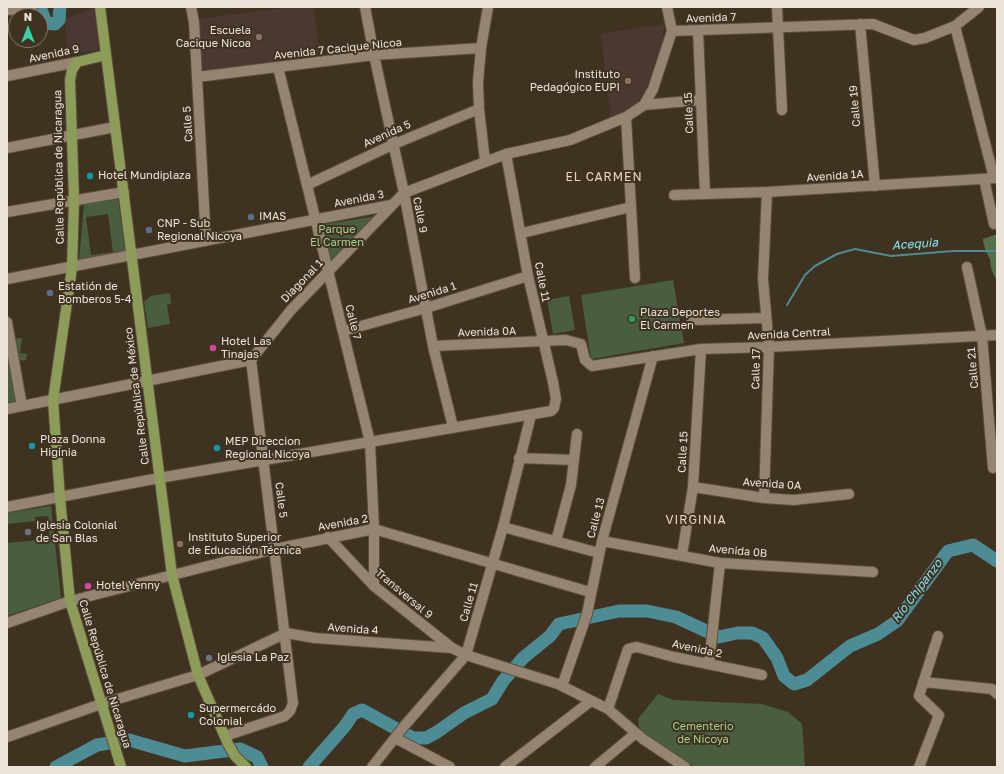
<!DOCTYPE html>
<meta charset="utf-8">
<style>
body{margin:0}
#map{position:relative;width:1004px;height:774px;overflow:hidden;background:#403220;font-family:"Golos Text",sans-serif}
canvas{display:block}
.frame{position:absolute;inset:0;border:8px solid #ede4d9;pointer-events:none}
.north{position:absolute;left:8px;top:8px;width:40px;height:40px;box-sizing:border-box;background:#403220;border:1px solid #85796a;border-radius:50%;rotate:0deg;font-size:11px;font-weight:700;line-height:16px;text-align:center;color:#ede4d9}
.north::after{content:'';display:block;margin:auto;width:14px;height:18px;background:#35d4a7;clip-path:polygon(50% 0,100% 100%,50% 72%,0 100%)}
</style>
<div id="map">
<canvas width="1004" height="774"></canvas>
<div class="frame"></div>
<div class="north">N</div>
</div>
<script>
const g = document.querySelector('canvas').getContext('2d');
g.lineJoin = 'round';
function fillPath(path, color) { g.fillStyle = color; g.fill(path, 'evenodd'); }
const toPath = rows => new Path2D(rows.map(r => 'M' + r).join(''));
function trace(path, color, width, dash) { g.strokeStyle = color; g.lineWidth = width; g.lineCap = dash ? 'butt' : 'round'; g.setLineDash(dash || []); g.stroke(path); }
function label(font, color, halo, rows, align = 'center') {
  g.font = font + ' "Golos Text",sans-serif'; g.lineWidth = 4; g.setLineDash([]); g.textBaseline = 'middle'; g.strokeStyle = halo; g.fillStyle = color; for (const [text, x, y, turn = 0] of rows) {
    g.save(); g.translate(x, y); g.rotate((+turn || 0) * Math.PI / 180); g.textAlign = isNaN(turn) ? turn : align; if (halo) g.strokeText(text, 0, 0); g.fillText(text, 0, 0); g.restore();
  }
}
fillPath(toPath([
 [94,7,99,49,67,56,65,20]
]), '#4b3733');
fillPath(toPath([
 [290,7,314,7,320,56,202,71,199,19],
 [664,24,662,46,645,94,631,108,611,119,601,34]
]), '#4b3830');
fillPath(toPath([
 [118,199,125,251,79,260,84,204],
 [108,214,113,252,91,255,86,217],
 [376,216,331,261,320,225],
 [673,280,684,343,591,359,581,295],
 [170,293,171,304,167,305,170,324,148,328,144,302,151,296],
 [569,296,575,330,553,334,547,300],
 [22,338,20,353,27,354,26,360,17,361,14,339],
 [7,351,16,402,7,404],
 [51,506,61,598,7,616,7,543,50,539,48,516,35,517,35,521,7,524,7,513],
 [658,694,673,700,762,704,788,712,802,724,805,767,694,767,640,733,638,719]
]), '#495d40');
fillPath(toPath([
 [997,234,997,282,991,268,990,259,986,252,983,241,983,239]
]), '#556f48');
trace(toPath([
 [787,305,805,275,815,266,837,254,855,249,891,256,953,251,997,251]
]), '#4d8c95', 2);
trace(toPath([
 [40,7,46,23,55,24,59,20,60,7],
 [56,767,97,745,129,740,185,756,240,749,257,757,262,767],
 [309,767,345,726,353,714,362,710,413,738,426,738,437,732,464,713,492,699,503,681,523,658,550,636,559,624,619,611,647,611,676,617,719,637,737,633,752,633,763,638,777,658,784,676,794,684,807,680,850,646,878,634,897,621,948,551,973,545,997,561]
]), '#4d8c95', 13);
const minor = toPath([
 [191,7,194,22,206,241],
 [365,7,374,55,404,193,433,346,453,427],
 [667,7,672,31],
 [777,7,782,110],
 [7,10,32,8],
 [860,24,875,186],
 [955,26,994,178],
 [672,31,873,24,914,40,925,38,955,26,979,7],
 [698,31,705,194],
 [278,67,370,442,374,529,374,586],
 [7,76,77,62],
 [197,77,374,55,481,48],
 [644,105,653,89,672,31],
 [626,117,635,278],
 [7,148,115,127],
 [485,161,479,109,478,82,481,48,488,7],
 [984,179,994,224],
 [307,185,392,145,479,109],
 [674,195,767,192,997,178],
 [7,212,124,192],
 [522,233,631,207],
 [967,267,982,336,993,468],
 [7,279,391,205],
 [692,320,766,318],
 [7,322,22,406],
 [343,331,426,308,528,276],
 [433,346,566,340,581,344,585,360,592,366,701,349,769,347,997,335],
 [251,360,291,310,404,193,506,154,570,140,626,117,644,105,700,100],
 [7,409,251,360],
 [519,458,574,460],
 [693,487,764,498,794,500,849,494],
 [764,498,769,347,763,279,767,192],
 [7,507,159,478,551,411,554,408,556,399,553,382,528,276,506,154],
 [503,527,599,553],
 [328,537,374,586,452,648],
 [556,541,571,485,577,434],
 [602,541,720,563,873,572],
 [682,555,693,487,701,349],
 [7,623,70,601,275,549,374,529,590,592],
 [709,664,720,563],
 [923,682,992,689,997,694],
 [562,686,587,614,602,541,653,356],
 [608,709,628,649,632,648,637,647,674,657,762,675],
 [225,736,285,716,290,711,293,703,251,360],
 [7,737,101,704,198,675,286,633,315,638,452,648,466,655,558,684,608,709,643,739,685,767],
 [395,738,450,767],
 [372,767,405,725,466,655,503,527,531,415],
 [505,767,591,701],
 [595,767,636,733],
 [919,767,939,715,919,696,938,636]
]);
const major = toPath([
 [100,7,172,575,198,675,228,744,235,756,246,767],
 [106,55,77,62,72,70,70,80,74,199,72,268,53,400,60,498,70,601,121,767]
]);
trace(minor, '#5a4f3e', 12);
trace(major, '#5a4f3e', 12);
trace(minor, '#948470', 10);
trace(major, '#8e9c5a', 10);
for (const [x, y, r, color] of [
 [259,37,4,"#8d6e63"],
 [628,81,4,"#8d6e63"],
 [90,176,4,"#0f9aa8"],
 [251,217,4,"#5c6f8a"],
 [149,230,4,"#5c6f8a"],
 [50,293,4,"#5c6f8a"],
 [632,319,4,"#2e9e5b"],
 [213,348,4,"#d1479c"],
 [32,446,4,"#0f9aa8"],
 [217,448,4,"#0f9aa8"],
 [28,532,4,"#6b7280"],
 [180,544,4,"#8d6e63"],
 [88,586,4,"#d1479c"],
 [209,658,4,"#6b7280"],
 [191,715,4,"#0f9aa8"]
]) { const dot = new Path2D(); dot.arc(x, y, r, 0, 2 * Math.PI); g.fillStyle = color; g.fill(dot); trace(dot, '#403220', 1.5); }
label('11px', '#ede4d9', '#403220', [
 ["Avenida 7",711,18,-2],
 ["Avenida 7 Cacique Nicoa",338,49,-6],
 ["Avenida 9",54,54,-12],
 ["Calle 19",855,106,-95],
 ["Calle 15",689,113,-92],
 ["Calle 5",188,124,-93],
 ["Avenida 5",387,134,-24],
 ["Calle República de Nicaragua",59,167,-91],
 ["Avenida 1A",835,176,-4],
 ["Avenida 3",359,199,-11],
 ["Calle 9",420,215,79],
 ["Diagonal 1",302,281,-46],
 ["Calle 11",542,282,79],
 ["Avenida 1",432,293,-17],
 ["Calle 7",353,322,76],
 ["Avenida 0A",487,332,-2],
 ["Avenida Central",789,334,-3],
 ["Calle 21",973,368,-95],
 ["Calle 17",756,369,-89],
 ["Calle República de México",137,396,-97],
 ["Calle 15",683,452,-87],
 ["Avenida 0A",772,484,4],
 ["Calle 5",281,500,83],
 ["Calle 13",596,518,-75],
 ["Avenida 2",343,523,-10],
 ["Avenida 0B",738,551,5],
 ["Transversal 9",404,594,40],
 ["Calle 11",469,602,-74],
 ["Avenida 4",353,629,4],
 ["Avenida 2",697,649,12],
 ["Calle República de Nicaragua",105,674,73]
]);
label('11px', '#ede4d9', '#403220', [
 ["Escuela",251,31,"right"],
 ["Cacique Nicoa",251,44,"right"],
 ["Instituto",620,75,"right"],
 ["Pedagógico EUPI",620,88,"right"],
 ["Hotel Mundiplaza",98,176],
 ["IMAS",259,217],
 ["CNP - Sub",157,224],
 ["Regional Nicoya",157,237],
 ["Estatión de",58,287],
 ["Bomberos 5-4",58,300],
 ["Plaza Deportes",640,313],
 ["El Carmen",640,326],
 ["Hotel Las",221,342],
 ["Tinajas",221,355],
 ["Plaza Donna",40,440],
 ["Higinia",40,453],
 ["MEP Direccion",225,442],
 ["Regional Nicoya",225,455],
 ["Iglesia Colonial",36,526],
 ["de San Blas",36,539],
 ["Instituto Superior",188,538],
 ["de Educación Técnica",188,551],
 ["Hotel Yenny",96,586],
 ["Iglesia La Paz",217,658],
 ["Supermercádo",199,709],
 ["Colonial",199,722]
], 'left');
label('11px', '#a6cf90', '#403220', [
 ["Parque",337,230],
 ["El Carmen",337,243],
 ["Cementerio",703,727],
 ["de Nicoya",703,740]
]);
g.letterSpacing = '1px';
label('12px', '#e9d7c1', '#403220', [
 ["EL CARMEN",604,177],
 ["VIRGINIA",696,520]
]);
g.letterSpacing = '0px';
label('italic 12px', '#81e5f2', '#403220', [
 ["Acequia",915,244,-4],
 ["Río Chipanzo",917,591,-53]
]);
</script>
